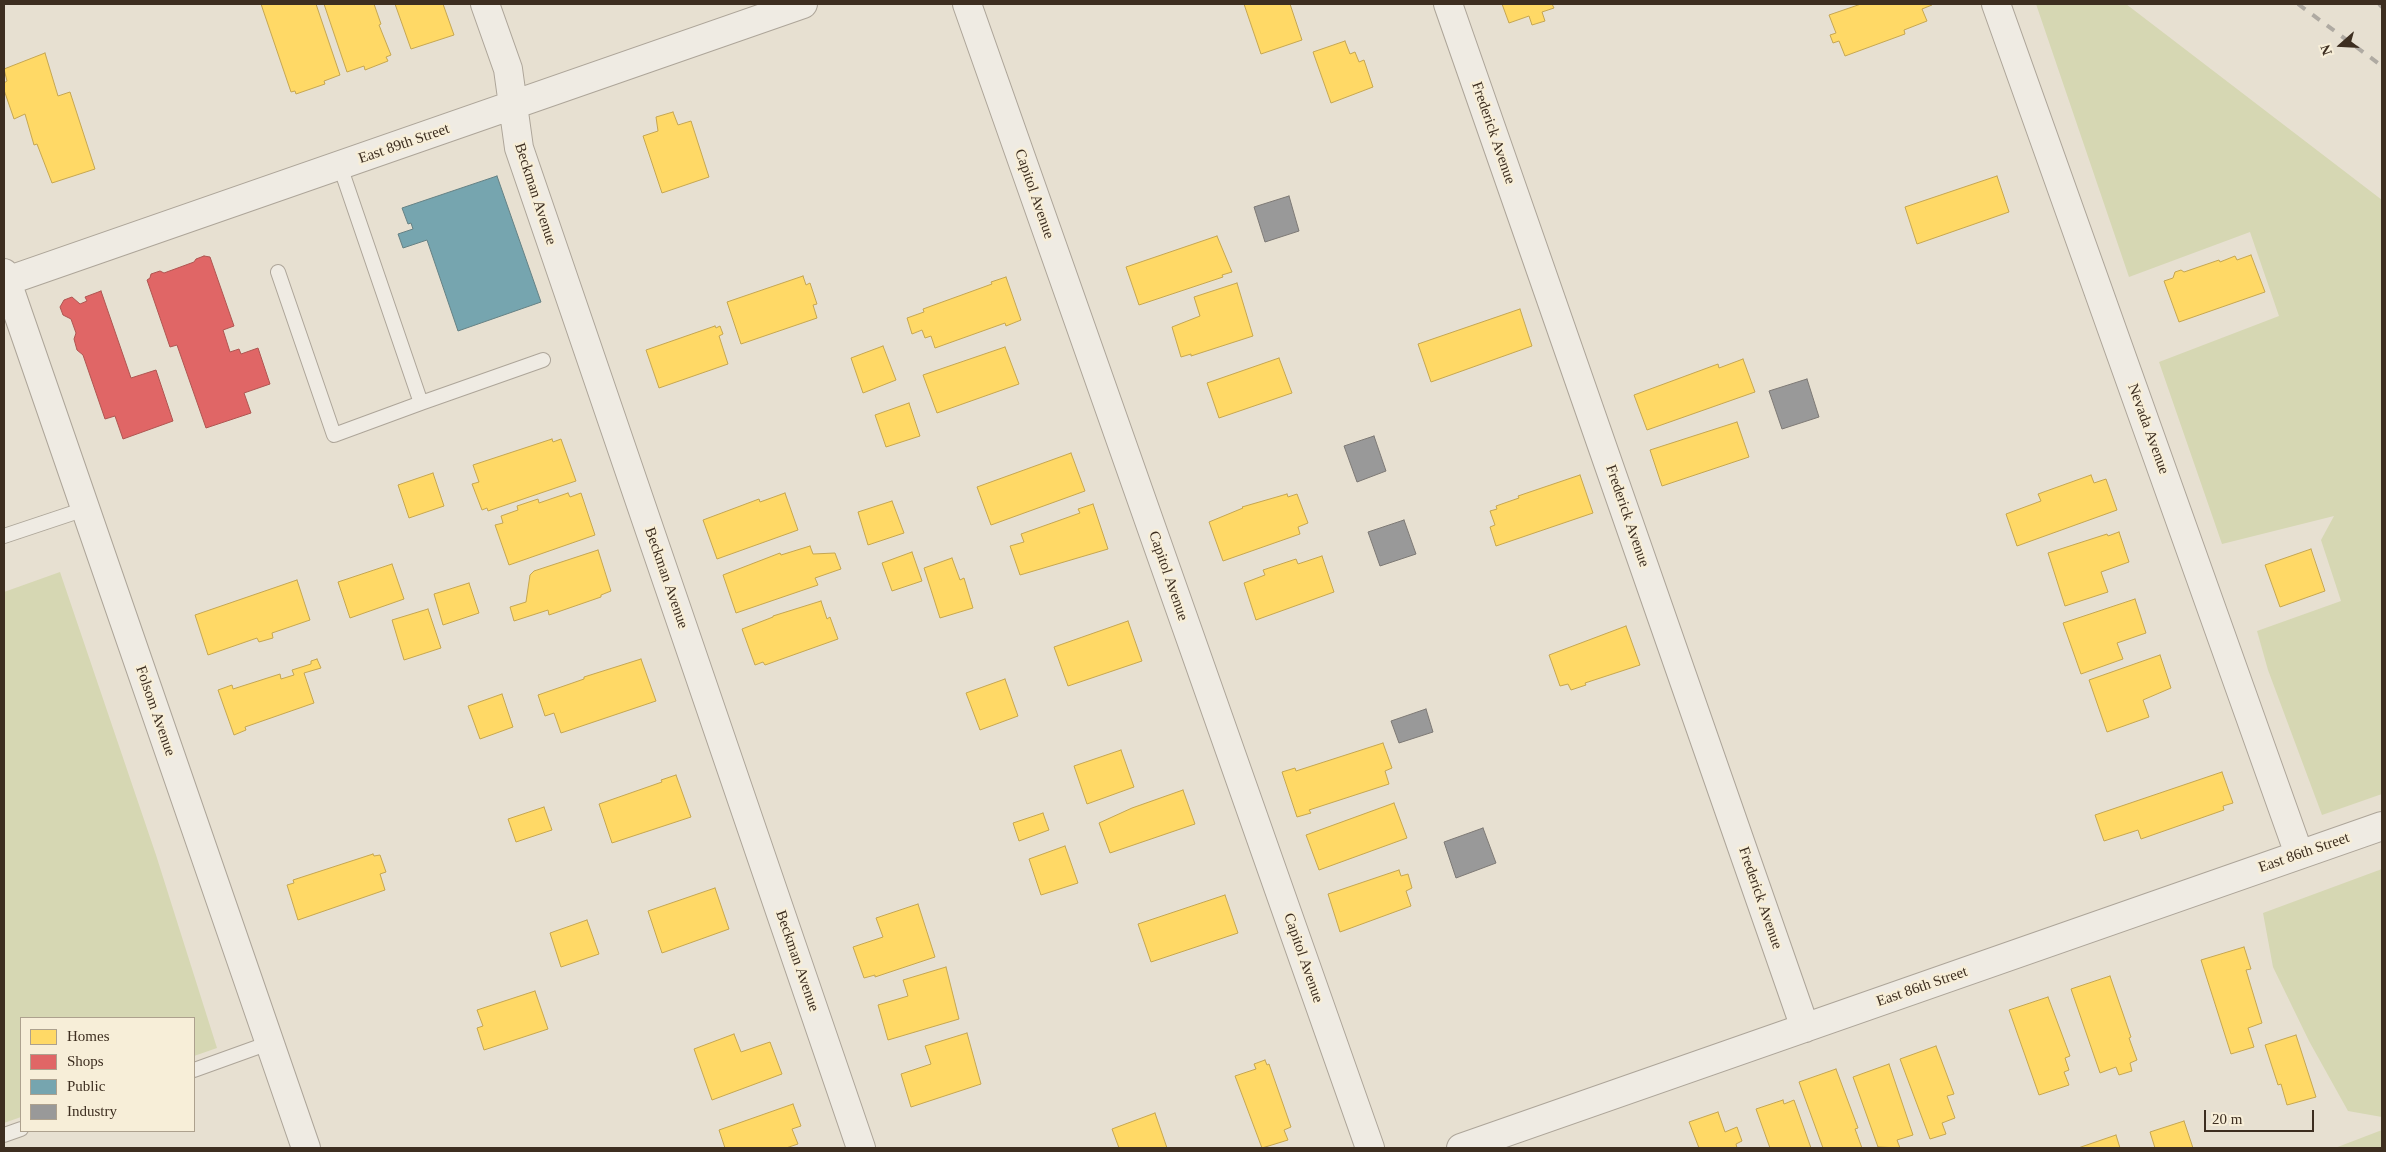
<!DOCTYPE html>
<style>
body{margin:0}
#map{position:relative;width:2386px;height:1152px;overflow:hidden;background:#e7e0d1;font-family:"Times New Roman",serif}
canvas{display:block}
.frame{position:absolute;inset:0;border:5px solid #3d2e20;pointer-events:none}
.legend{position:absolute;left:20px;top:1017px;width:175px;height:115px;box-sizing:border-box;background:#f7eed8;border:1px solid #ada18e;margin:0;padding:6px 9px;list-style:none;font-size:15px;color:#3d2e20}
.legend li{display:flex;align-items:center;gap:10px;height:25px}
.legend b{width:25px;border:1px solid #ada18e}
.north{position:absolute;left:2316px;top:20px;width:50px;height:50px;-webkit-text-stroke:4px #f7eed8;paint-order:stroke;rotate:251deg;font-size:14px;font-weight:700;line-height:20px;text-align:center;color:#3d2e20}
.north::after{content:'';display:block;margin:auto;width:18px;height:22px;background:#3d2e20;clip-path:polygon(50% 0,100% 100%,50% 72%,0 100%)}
.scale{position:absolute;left:2204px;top:1110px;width:110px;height:22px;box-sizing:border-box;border:2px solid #3d2e20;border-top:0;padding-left:6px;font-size:15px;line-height:18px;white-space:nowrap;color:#3d2e20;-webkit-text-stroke:4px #f7eed8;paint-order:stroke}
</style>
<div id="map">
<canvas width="2386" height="1152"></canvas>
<div class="frame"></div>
<ul class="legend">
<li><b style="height:14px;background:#ffd966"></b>Homes</li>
<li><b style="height:14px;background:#e06666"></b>Shops</li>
<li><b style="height:14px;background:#76a5af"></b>Public</li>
<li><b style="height:14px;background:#999"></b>Industry</li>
</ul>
<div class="north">N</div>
<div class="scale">20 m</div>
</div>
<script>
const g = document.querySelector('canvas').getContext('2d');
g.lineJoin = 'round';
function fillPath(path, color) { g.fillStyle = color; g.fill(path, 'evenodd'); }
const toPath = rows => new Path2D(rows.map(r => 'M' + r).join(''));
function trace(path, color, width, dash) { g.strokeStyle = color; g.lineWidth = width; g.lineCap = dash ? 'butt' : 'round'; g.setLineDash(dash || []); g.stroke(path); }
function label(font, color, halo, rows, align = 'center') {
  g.font = font + ' "Times New Roman",serif'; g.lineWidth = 5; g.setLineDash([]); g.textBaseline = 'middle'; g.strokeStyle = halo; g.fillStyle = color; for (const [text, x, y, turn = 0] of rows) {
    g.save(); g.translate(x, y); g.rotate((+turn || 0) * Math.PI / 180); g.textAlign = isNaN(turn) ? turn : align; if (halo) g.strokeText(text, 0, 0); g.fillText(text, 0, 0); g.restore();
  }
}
fillPath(toPath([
 [2036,4,2126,4,2382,200,2382,794,2322,815,2268,670,2257,631,2341,601,2321,540,2334,516,2222,544,2159,362,2279,316,2250,232,2129,277],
 [60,572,156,855,217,1048,194,1056,194,1018,21,1018,21,1117,4,1123,4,592],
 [2382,869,2382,1117,2348,1111,2309,1041,2273,967,2263,913],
 [2382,1130,2382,1148,2335,1148]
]), '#d6d7b3');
const homes = toPath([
 [261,4,316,4,340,75,324,81,325,84,296,94,295,91,291,92,261,4],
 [324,4,374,4,381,24,379,25,391,55,386,57,388,61,365,70,364,66,347,72,324,4],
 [395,4,443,4,454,35,411,49,395,4],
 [1244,4,1290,4,1302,40,1261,54,1244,4],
 [1502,4,1552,4,1554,8,1542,12,1545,21,1532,25,1529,16,1509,23,1502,4],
 [1861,4,1931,4,1932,5,1922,9,1927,21,1904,30,1905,34,1845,56,1839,41,1833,43,1830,35,1836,33,1829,15,1861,4],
 [1345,41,1350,54,1355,52,1359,62,1364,60,1373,87,1331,103,1313,52,1345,41],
 [45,53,58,96,70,92,95,169,52,183,37,144,34,145,25,114,14,119,4,90,4,83,7,81,4,69,45,53],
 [673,112,678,125,691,121,709,177,662,193,643,136,658,131,656,117,673,112],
 [1997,176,2009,212,1917,244,1905,207,1997,176],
 [1217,236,1232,272,1222,275,1223,277,1139,305,1126,267,1217,236],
 [2251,255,2265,292,2179,322,2164,281,2173,278,2175,272,2181,270,2184,272,2219,260,2220,262,2235,256,2237,260,2251,255],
 [803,276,806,285,810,283,817,304,813,305,817,318,741,344,727,302,803,276],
 [1006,277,1021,320,1006,326,1005,323,935,348,931,336,925,338,922,330,912,334,907,318,924,312,923,309,992,284,991,282,1006,277],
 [1237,283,1253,336,1191,356,1191,354,1181,357,1172,327,1200,316,1194,297,1237,283],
 [1520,309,1532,346,1431,382,1418,344,1520,309],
 [715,326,716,328,720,326,723,334,719,336,728,364,659,388,646,350,715,326],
 [883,346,896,380,863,393,851,358,883,346],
 [1005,347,1019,384,937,413,923,375,1005,347],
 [1279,358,1292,393,1219,418,1207,383,1279,358],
 [1743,359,1755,392,1647,430,1634,395,1718,364,1719,368,1743,359],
 [909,403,920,436,886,447,875,415,909,403],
 [1737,422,1749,457,1662,486,1650,450,1737,422],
 [552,439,553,442,561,439,576,481,488,511,487,508,482,510,472,484,479,482,473,465,552,439],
 [1071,453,1085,491,991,525,977,487,1071,453],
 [433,473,444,506,409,518,398,485,433,473],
 [1580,475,1593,513,1496,546,1490,527,1495,525,1490,511,1497,509,1496,506,1519,498,1518,496,1580,475],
 [2091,475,2094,483,2106,479,2117,510,2017,546,2006,514,2041,501,2038,494,2091,475],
 [568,493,570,497,581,493,595,535,509,565,495,525,503,523,501,516,518,510,517,506,538,499,539,503,568,493],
 [785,493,798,530,717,559,703,520,759,499,760,502,785,493],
 [1287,494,1288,497,1297,494,1308,523,1298,527,1300,534,1223,561,1209,522,1243,508,1242,507,1287,494],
 [892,501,904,533,868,545,858,512,892,501],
 [1093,504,1108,549,1020,575,1010,546,1024,542,1021,534,1080,513,1078,509,1093,504],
 [2119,532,2129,562,2101,572,2108,592,2065,606,2048,553,2107,534,2108,536,2119,532],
 [810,546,813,554,835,553,841,569,815,578,818,585,736,613,723,575,780,553,781,555,810,546],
 [2311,549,2325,591,2280,607,2265,565,2311,549],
 [598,550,611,591,601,595,601,597,549,615,548,610,514,621,510,607,526,602,530,575,534,571,598,550],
 [912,552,922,581,892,591,882,563,912,552],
 [1322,556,1334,592,1256,620,1244,583,1265,575,1263,570,1296,559,1298,564,1322,556],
 [952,558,960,580,964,578,973,608,940,618,924,568,952,558],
 [392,564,404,599,350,618,338,582,392,564],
 [297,580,310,620,272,633,273,638,259,642,257,638,208,655,195,615,297,580],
 [469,583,479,613,443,625,434,594,469,583],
 [2135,599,2146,633,2117,643,2123,659,2081,674,2063,623,2135,599],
 [821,601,827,619,830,617,838,639,765,665,763,662,755,665,742,629,773,617,773,616,821,601],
 [428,609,441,648,404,660,392,620,428,609],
 [1128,621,1142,661,1068,686,1054,647,1128,621],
 [1626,626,1640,665,1585,683,1586,685,1571,690,1568,684,1560,686,1549,655,1626,626],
 [2160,655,2171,688,2143,700,2149,717,2107,732,2089,680,2160,655],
 [317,659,321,668,304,673,314,703,245,727,246,730,234,735,218,690,232,685,233,689,280,674,281,679,294,675,292,670,311,664,311,661,317,659],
 [641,659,656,701,561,733,554,713,545,716,538,695,584,679,584,677,641,659],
 [1005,679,1018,716,980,730,966,693,1005,679],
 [502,694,513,727,480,739,468,706,502,694],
 [1383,743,1392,768,1385,771,1389,784,1309,810,1311,813,1297,817,1282,772,1295,768,1296,771,1383,743],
 [1121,750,1134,787,1087,804,1074,766,1121,750],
 [2222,772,2233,803,2223,806,2224,810,2141,839,2138,830,2104,841,2095,815,2222,772],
 [676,775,691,817,612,843,599,804,662,782,661,780,676,775],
 [1183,790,1195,824,1110,853,1099,823,1132,808,1183,790],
 [1394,803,1407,838,1319,870,1306,835,1394,803],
 [544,807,552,830,516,842,508,819,544,807],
 [1043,813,1049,830,1019,841,1013,823,1043,813],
 [1065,846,1078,883,1041,895,1029,859,1065,846],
 [373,854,374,856,380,855,386,872,380,874,385,890,298,920,287,885,294,883,293,880,373,854],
 [1399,870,1401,876,1408,874,1412,888,1406,891,1411,906,1340,932,1328,894,1399,870],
 [715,888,729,929,662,953,648,911,715,888],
 [1225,895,1238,933,1151,962,1138,924,1225,895],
 [918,904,935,957,875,977,875,975,864,978,853,947,883,937,876,918,918,904],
 [587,920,599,954,561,967,550,933,587,920],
 [2244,947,2251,969,2246,970,2262,1023,2248,1028,2254,1047,2231,1054,2201,960,2244,947],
 [946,967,959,1019,888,1040,878,1005,908,996,903,980,946,967],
 [2110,976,2131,1037,2129,1038,2137,1060,2130,1063,2132,1071,2119,1075,2116,1067,2100,1073,2071,989,2110,976],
 [535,991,548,1029,484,1050,477,1028,483,1026,477,1010,535,991],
 [2048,997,2070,1056,2065,1058,2069,1070,2064,1072,2069,1085,2039,1095,2009,1010,2048,997],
 [967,1033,981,1084,911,1107,901,1074,931,1064,925,1046,967,1033],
 [734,1034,741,1052,770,1042,782,1074,712,1100,694,1049,734,1034],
 [2296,1035,2316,1097,2287,1105,2281,1084,2278,1085,2265,1045,2296,1035],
 [1936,1046,1954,1094,1947,1096,1955,1118,1942,1123,1946,1134,1930,1139,1900,1059,1936,1046],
 [1265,1060,1267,1065,1269,1064,1291,1127,1284,1130,1288,1140,1262,1148,1235,1076,1256,1069,1254,1064,1265,1060],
 [1889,1064,1913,1135,1897,1140,1900,1148,1878,1147,1853,1077,1889,1064],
 [1836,1069,1858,1128,1855,1129,1862,1148,1823,1148,1799,1082,1836,1069],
 [1783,1100,1784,1104,1794,1100,1811,1148,1770,1148,1756,1109,1783,1100],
 [793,1104,801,1126,792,1129,798,1144,786,1148,725,1148,719,1130,793,1104],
 [1718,1112,1725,1132,1737,1127,1742,1141,1736,1144,1737,1148,1699,1148,1689,1122,1718,1112],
 [1155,1113,1167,1148,1119,1148,1112,1129,1155,1113],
 [2184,1121,2193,1148,2155,1148,2150,1132,2184,1121],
 [2116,1135,2120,1148,2078,1148,2116,1135]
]);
fillPath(homes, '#ffd966');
trace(homes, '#c5a651', 1);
const shops = toPath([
 [204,256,210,257,234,326,223,330,230,352,239,349,241,354,258,348,270,384,244,393,251,413,206,428,177,345,170,347,147,280,150,278,151,274,160,271,164,273,194,262,196,259,204,256],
 [101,291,131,378,156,370,173,421,123,439,115,416,105,419,83,355,77,350,74,339,76,333,71,319,63,315,60,307,64,300,72,297,80,304,87,301,85,297,101,291]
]);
fillPath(shops, '#e06666');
trace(shops, '#af5551', 1);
const public = toPath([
 [497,176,541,302,458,331,427,240,403,248,398,234,413,229,411,223,408,224,402,208,497,176]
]);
fillPath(public, '#76a5af');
trace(public, '#658184', 1);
const industry = toPath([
 [1289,196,1299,231,1265,242,1254,207,1289,196],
 [1807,379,1819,417,1782,429,1769,391,1807,379],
 [1374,436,1386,471,1357,482,1344,446,1374,436],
 [1404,520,1416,554,1380,566,1368,532,1404,520],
 [1426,709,1433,732,1399,743,1391,721,1426,709],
 [1483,828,1496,863,1456,878,1444,842,1483,828]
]);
fillPath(industry, '#999');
trace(industry, '#7d7975', 1);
const lane = toPath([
 [278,272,334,435,421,403,340,166],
 [421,403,543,360],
 [4,536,85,509],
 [194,1070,269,1043],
 [4,1135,21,1129]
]);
const street = toPath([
 [485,4,508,69,519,148,861,1148],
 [967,4,1370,1148],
 [1448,4,1805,1028],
 [1996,4,2299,854],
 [4,273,306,1148],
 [4,282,803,4],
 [1461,1148,2382,826]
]);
trace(lane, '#ada599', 16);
trace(street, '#ada599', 30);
trace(lane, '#efebe3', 14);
trace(street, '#efebe3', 28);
trace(toPath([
 [2298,4,2382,66],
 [2379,4,2382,7]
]), '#afaaa2', 4, [9, 9]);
label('15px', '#3d2e20', '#f7eed8', [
 ["Frederick Avenue",1493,133,71],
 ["East 89th Street",404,144,-19],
 ["Beckman Avenue",535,194,72],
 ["Capitol Avenue",1034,194,71],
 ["Nevada Avenue",2148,429,70],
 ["Frederick Avenue",1627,516,71],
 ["Capitol Avenue",1168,576,71],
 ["Beckman Avenue",666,578,71],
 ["Folsom Avenue",155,711,71],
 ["East 86th Street",2304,853,-19],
 ["Frederick Avenue",1760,898,71],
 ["Capitol Avenue",1303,958,71],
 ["Beckman Avenue",797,961,71],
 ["East 86th Street",1922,987,-19]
]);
</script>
